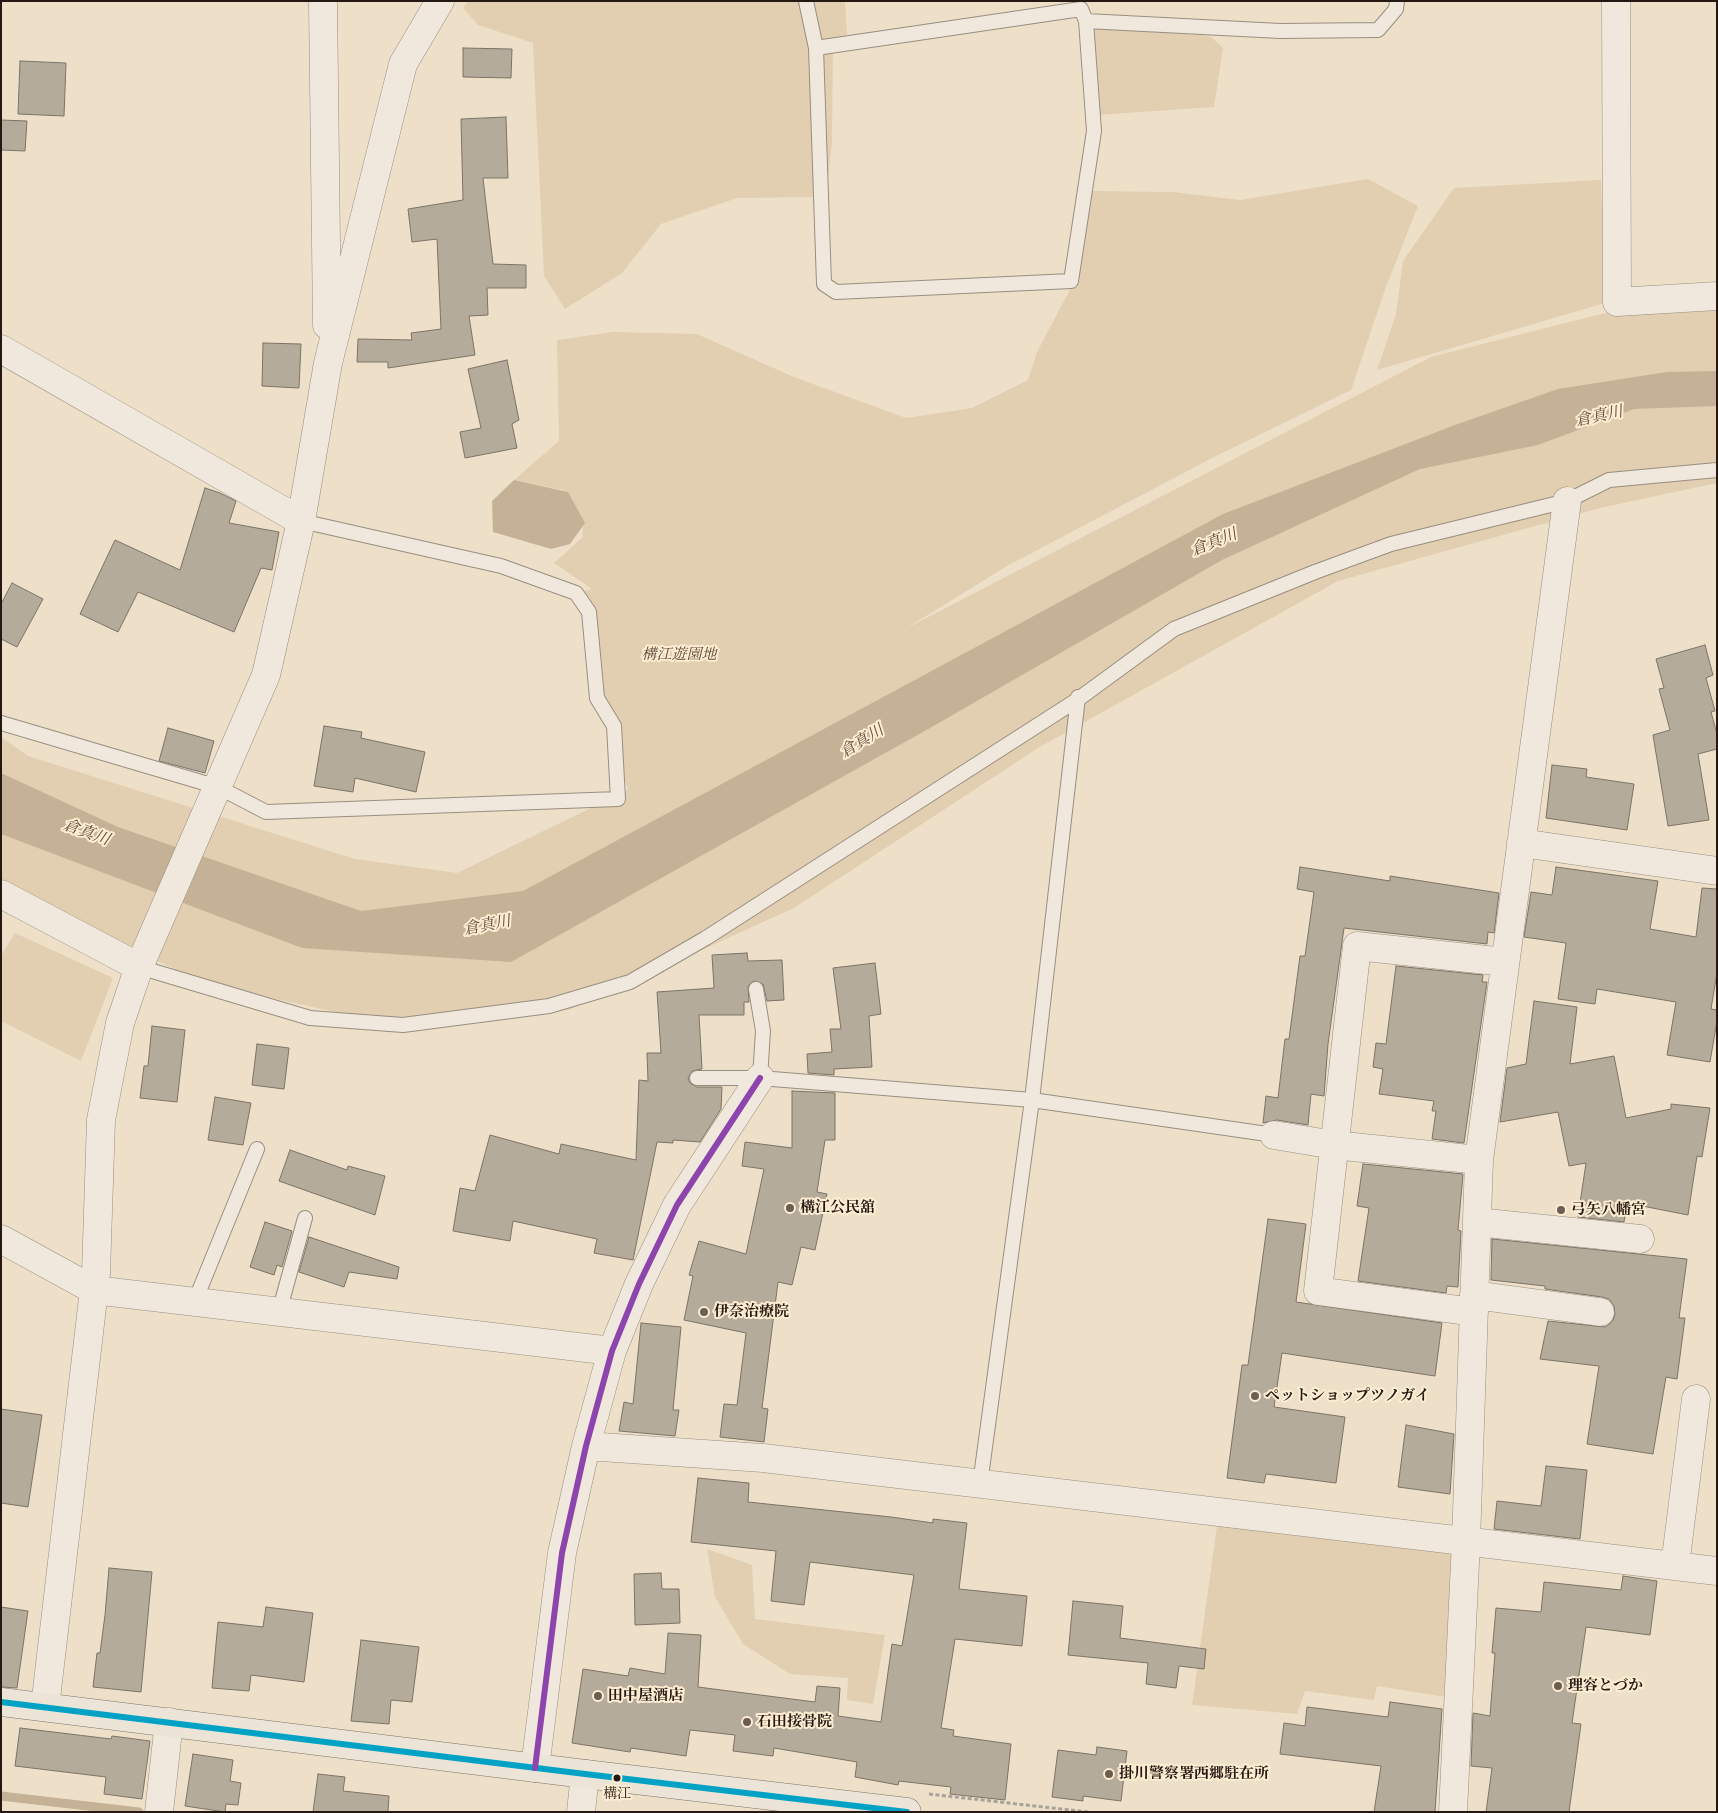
<!DOCTYPE html>
<meta charset="utf-8">
<style>
body{margin:0}
#map{position:relative;width:1718px;height:1813px;overflow:hidden;background:#eee0c8;font-family:"Gentium Book Plus",serif}
canvas{display:block}
.frame{position:absolute;inset:0;border:2px solid #251812;pointer-events:none}
</style>
<div id="map">
<canvas width="1718" height="1813"></canvas>
<div class="frame"></div>
</div>
<script>
const g = document.querySelector('canvas').getContext('2d');
g.lineJoin = 'round';
function fillPath(path, color) { g.fillStyle = color; g.fill(path, 'evenodd'); }
const toPath = rows => new Path2D(rows.map(r => 'M' + r).join(''));
function trace(path, color, width, dash) { g.strokeStyle = color; g.lineWidth = width; g.lineCap = dash ? 'butt' : 'round'; g.setLineDash(dash || []); g.stroke(path); }
function label(font, color, halo, rows, align = 'center') {
  g.font = font + ' "Gentium Book Plus","Noto Serif JP",serif'; g.lineWidth = 4; g.setLineDash([]); g.textBaseline = 'middle'; g.strokeStyle = halo; g.fillStyle = color; for (const [text, x, y, turn = 0] of rows) {
    g.save(); g.translate(x, y); g.rotate((+turn || 0) * Math.PI / 180); g.textAlign = isNaN(turn) ? turn : align; if (halo) g.strokeText(text, 0, 0); g.fillText(text, 0, 0); g.restore();
  }
}
fillPath(toPath([
 [468,1,845,1,847,35,833,40,832,142,826,197,737,198,661,224,622,273,565,309,544,276,533,43,478,25,463,8],
 [1094,26,1210,36,1223,48,1214,107,1097,115,1090,81],
 [1368,179,1418,206,1386,287,1351,390,1212,458,1007,566,905,629,1431,357,1657,300,1717,307,1717,483,1600,508,1338,581,1038,748,794,908,569,1010,398,1026,204,983,1,887,1,737,28,756,355,859,457,873,628,790,601,701,597,669,576,593,592,589,554,563,583,537,582,517,563,490,514,480,559,441,557,340,613,332,697,334,794,377,906,418,972,408,1028,380,1037,352,1075,280,1091,191,1173,192,1240,200],
 [1601,180,1605,303,1377,370,1396,314,1403,261,1454,188],
 [15,933,113,978,81,1061,1,1021,1,956],
 [1219,1512,1466,1542,1458,1699,1377,1686,1374,1700,1305,1691,1297,1714,1192,1705],
 [707,1549,752,1565,755,1619,885,1635,873,1704,847,1700,848,1678,790,1674,743,1644,715,1597]
]), '#e2ceb0');
fillPath(toPath([
 [1717,371,1717,406,1634,409,1538,445,1420,469,1222,560,930,728,511,962,302,948,1,834,1,773,118,827,361,911,523,891,1223,514,1455,425,1558,389,1667,372],
 [514,480,568,492,585,523,570,544,551,549,493,532,492,501]
]), '#c5b296');
trace(toPath([
 [1,1796,139,1812]
]), '#c5b296', 9);
const building = toPath([
 [463,48,512,49,511,78,463,77,463,48],
 [20,61,66,63,64,116,18,114,20,61],
 [506,117,508,178,483,178,493,264,526,265,526,288,487,288,488,315,469,316,475,355,388,368,388,362,357,362,358,339,412,340,411,333,441,329,437,239,412,242,408,209,463,200,461,119,506,117],
 [1,120,27,121,25,151,1,150,1,120],
 [263,343,301,344,299,388,262,386,263,343],
 [507,360,519,420,512,424,517,448,465,458,460,432,481,428,468,369,507,360],
 [205,488,220,493,236,501,229,523,279,532,272,570,261,568,234,632,138,592,118,632,80,614,115,540,180,570,205,488],
 [12,583,43,599,17,647,1,639,1,604,12,583],
 [1705,645,1713,675,1706,678,1715,711,1711,712,1717,734,1717,749,1698,754,1709,820,1668,826,1653,735,1670,730,1659,689,1664,688,1656,659,1705,645],
 [324,726,362,732,361,738,425,752,416,792,355,778,353,792,314,786,324,726],
 [168,728,214,741,205,773,159,761,168,728],
 [1552,765,1587,769,1586,777,1634,784,1627,830,1546,818,1552,765],
 [1300,867,1390,881,1390,876,1499,893,1494,933,1488,932,1487,944,1344,928,1328,1044,1324,1096,1311,1094,1308,1125,1277,1120,1263,1123,1266,1096,1278,1098,1285,1039,1289,1039,1300,956,1305,956,1314,892,1297,889,1300,867],
 [1556,867,1658,881,1650,929,1696,937,1702,888,1717,889,1717,973,1711,1009,1717,1010,1717,1021,1710,1062,1667,1055,1676,1002,1597,989,1595,1004,1558,999,1566,943,1524,937,1531,892,1552,895,1556,867],
 [747,953,748,961,782,960,784,1000,767,1001,763,984,754,981,748,986,749,1002,744,1002,744,1015,699,1015,702,1069,692,1071,688,1078,690,1083,697,1087,722,1087,721,1109,700,1142,673,1140,673,1143,657,1142,633,1260,594,1253,597,1239,513,1221,510,1241,453,1231,460,1188,475,1191,490,1135,559,1154,561,1144,636,1160,639,1080,648,1081,647,1053,661,1053,657,992,714,988,712,955,747,953],
 [875,963,881,1014,869,1016,872,1067,834,1069,834,1075,808,1073,807,1054,832,1052,830,1029,841,1029,833,968,875,963],
 [1396,966,1483,975,1482,982,1487,982,1464,1143,1432,1139,1436,1111,1432,1111,1434,1101,1379,1094,1383,1069,1373,1067,1376,1043,1386,1044,1396,966],
 [1534,1001,1577,1007,1570,1064,1614,1056,1626,1118,1671,1109,1671,1104,1710,1108,1702,1157,1697,1156,1688,1215,1627,1203,1624,1222,1578,1217,1586,1163,1569,1166,1558,1112,1500,1122,1507,1068,1526,1064,1534,1001],
 [152,1026,185,1030,177,1102,140,1098,144,1066,148,1066,152,1026],
 [257,1044,289,1048,284,1089,252,1085,257,1044],
 [792,1091,835,1093,835,1140,825,1140,817,1192,827,1194,815,1250,801,1247,792,1285,778,1282,762,1408,768,1409,764,1442,720,1437,724,1404,737,1405,746,1333,684,1320,693,1276,689,1275,699,1241,746,1254,764,1169,742,1166,745,1142,792,1148,792,1091],
 [215,1097,251,1103,243,1145,208,1140,215,1097],
 [290,1150,347,1170,348,1166,385,1176,375,1215,279,1181,290,1150],
 [1363,1164,1463,1174,1458,1230,1461,1231,1458,1287,1447,1286,1446,1293,1358,1281,1369,1208,1357,1206,1363,1164],
 [1268,1219,1306,1224,1296,1302,1442,1323,1435,1376,1282,1353,1274,1407,1345,1417,1336,1483,1266,1474,1264,1483,1227,1478,1242,1365,1248,1365,1268,1219],
 [265,1222,292,1231,282,1267,277,1265,274,1275,250,1267,265,1222],
 [309,1237,399,1267,397,1279,349,1272,344,1287,299,1272,309,1237],
 [1492,1239,1687,1259,1679,1318,1685,1318,1677,1379,1666,1377,1653,1454,1587,1444,1599,1366,1540,1359,1548,1321,1605,1327,1612,1322,1615,1315,1614,1306,1609,1299,1602,1297,1545,1289,1545,1286,1491,1280,1492,1239],
 [641,1323,681,1327,673,1410,679,1410,675,1436,619,1431,624,1402,633,1404,641,1323],
 [1,1409,42,1415,28,1507,1,1503,1,1409],
 [1406,1425,1454,1434,1450,1494,1398,1487,1406,1425],
 [1546,1466,1587,1470,1580,1539,1494,1529,1497,1501,1541,1506,1546,1466],
 [698,1478,749,1483,748,1502,891,1517,933,1523,933,1519,967,1523,959,1589,1027,1596,1022,1646,955,1639,941,1728,954,1730,953,1736,1011,1744,1005,1800,950,1794,951,1787,899,1781,898,1785,855,1777,857,1762,774,1748,773,1756,733,1751,735,1735,690,1730,686,1756,631,1748,630,1752,572,1743,583,1669,628,1676,630,1668,665,1674,668,1633,701,1635,698,1687,815,1702,817,1686,840,1688,838,1716,881,1722,892,1644,902,1646,914,1575,810,1562,804,1605,771,1601,776,1551,691,1542,698,1478],
 [109,1568,152,1572,141,1692,93,1687,97,1653,100,1653,105,1615,109,1568],
 [661,1573,662,1589,679,1589,680,1623,635,1625,634,1574,661,1573],
 [1623,1576,1657,1581,1650,1635,1586,1627,1572,1723,1581,1724,1569,1812,1486,1812,1492,1768,1471,1766,1473,1713,1490,1716,1495,1653,1492,1653,1496,1608,1541,1612,1544,1582,1621,1590,1623,1576],
 [1073,1601,1123,1606,1120,1638,1206,1649,1204,1669,1179,1666,1176,1688,1146,1684,1148,1663,1068,1655,1073,1601],
 [1,1607,28,1611,17,1688,1,1687,1,1607],
 [266,1607,313,1613,304,1682,251,1675,249,1691,212,1688,218,1622,263,1627,266,1607],
 [361,1640,419,1647,412,1702,391,1700,389,1724,351,1721,361,1640],
 [1390,1702,1442,1709,1435,1812,1374,1812,1381,1766,1280,1754,1284,1723,1305,1726,1307,1707,1388,1717,1390,1702],
 [20,1728,111,1739,112,1736,150,1741,142,1799,104,1794,106,1777,15,1766,20,1728],
 [1097,1747,1127,1751,1121,1801,1083,1796,1083,1801,1052,1797,1058,1750,1096,1755,1097,1747],
 [193,1754,233,1760,230,1781,241,1783,238,1805,226,1804,225,1812,185,1806,193,1754],
 [318,1774,345,1777,343,1791,389,1796,388,1812,313,1812,318,1774]
]);
fillPath(building, '#b5ab9b');
trace(building, '#7c7367', 1);
const service = toPath([
 [806,1,816,48],
 [1081,9,1086,21,1094,131,1071,281,836,292,824,284,816,48,1081,9],
 [1086,21,1280,31,1378,30,1396,9,1397,1],
 [1,723,218,787,266,812,618,799,614,726,597,698,589,612,576,593,501,566,301,521],
 [139,967,310,1018,403,1025,549,1006,630,982,706,938,1077,700,1174,629,1315,572,1391,544,1567,501,1609,480,1717,470],
 [756,989,763,1031,760,1078],
 [697,1078,760,1078,1032,1100,1274,1135],
 [195,1301,257,1149],
 [279,1312,305,1218],
 [980,1484,1032,1100,1078,697]
]);
const minor = toPath([
 [323,1,327,325],
 [1616,1,1617,302,1717,296],
 [1,349,301,521],
 [1521,843,1717,871],
 [1,894,139,967],
 [1274,1135,1334,1145,1479,1160],
 [1477,1222,1640,1239],
 [1,1239,94,1290,612,1351],
 [1474,1295,1600,1312],
 [1474,1312,1318,1291,1357,946,1505,962],
 [586,1446,763,1458,1717,1571],
 [1675,1566,1696,1399],
 [45,1707,96,1273,101,1120,120,1023,139,967,266,675,301,521,328,363,403,64,440,1],
 [535,1768,562,1553,586,1446,612,1351,639,1284,677,1205,760,1078],
 [159,1812,169,1722],
 [581,1812,585,1774],
 [1453,1812,1466,1542,1479,1160,1567,501]
]);
const primary = toPath([
 [1,1702,585,1774,907,1812]
]);
trace(service, '#988e80', 16);
trace(minor, '#988e80', 29);
trace(primary, '#7c7367', 29);
trace(toPath([
 [929,1794,1088,1812]
]), '#a8a298', 3, [4, 2.5]);
trace(service, '#f0e8dc', 14);
trace(minor, '#f0e8dc', 28);
trace(primary, '#ece4d7', 28);
trace(toPath([
 [1,1702,585,1774,907,1812]
]), '#02a2c5', 6);
trace(toPath([
 [535,1768,562,1553,586,1446,612,1351,639,1284,677,1205,760,1078]
]), '#8e44ad', 6);
for (const [x, y, r, color] of [
 [790,1208,5,"#6b5e52"],
 [1561,1210,5,"#6b5e52"],
 [704,1312,5,"#6b5e52"],
 [1255,1396,5,"#6b5e52"],
 [1558,1686,5,"#6b5e52"],
 [598,1696,5,"#6b5e52"],
 [747,1722,5,"#6b5e52"],
 [1109,1774,5,"#6b5e52"],
 [617,1778,4.5,"#251812"]
]) { const dot = new Path2D(); dot.arc(x, y, r, 0, 2 * Math.PI); g.fillStyle = color; g.fill(dot); trace(dot, '#feedd2', 2); }
label('14px', '#251812', '#feedd2', [
 ["構江",617,1794]
]);
label('italic 15px', '#5b4a3c', '#feedd2', [
 ["構江遊園地",679,655]
]);
label('bold 15px', '#251812', '#feedd2', [
 ["構江公民舘",800,1208],
 ["弓矢八幡宮",1571,1210],
 ["伊奈治療院",714,1312],
 ["ペットショップツノガイ",1265,1396],
 ["理容とづか",1568,1686],
 ["田中屋酒店",608,1696],
 ["石田接骨院",757,1722],
 ["掛川警察署西郷駐在所",1119,1774]
], 'left');
label('italic 16px', '#5e4e3e', '#feedd2', [
 ["倉真川",1599,417,-12],
 ["倉真川",1214,543,-22],
 ["倉真川",862,742,-32],
 ["倉真川",86,833,20],
 ["倉真川",487,926,-11]
]);
</script>
